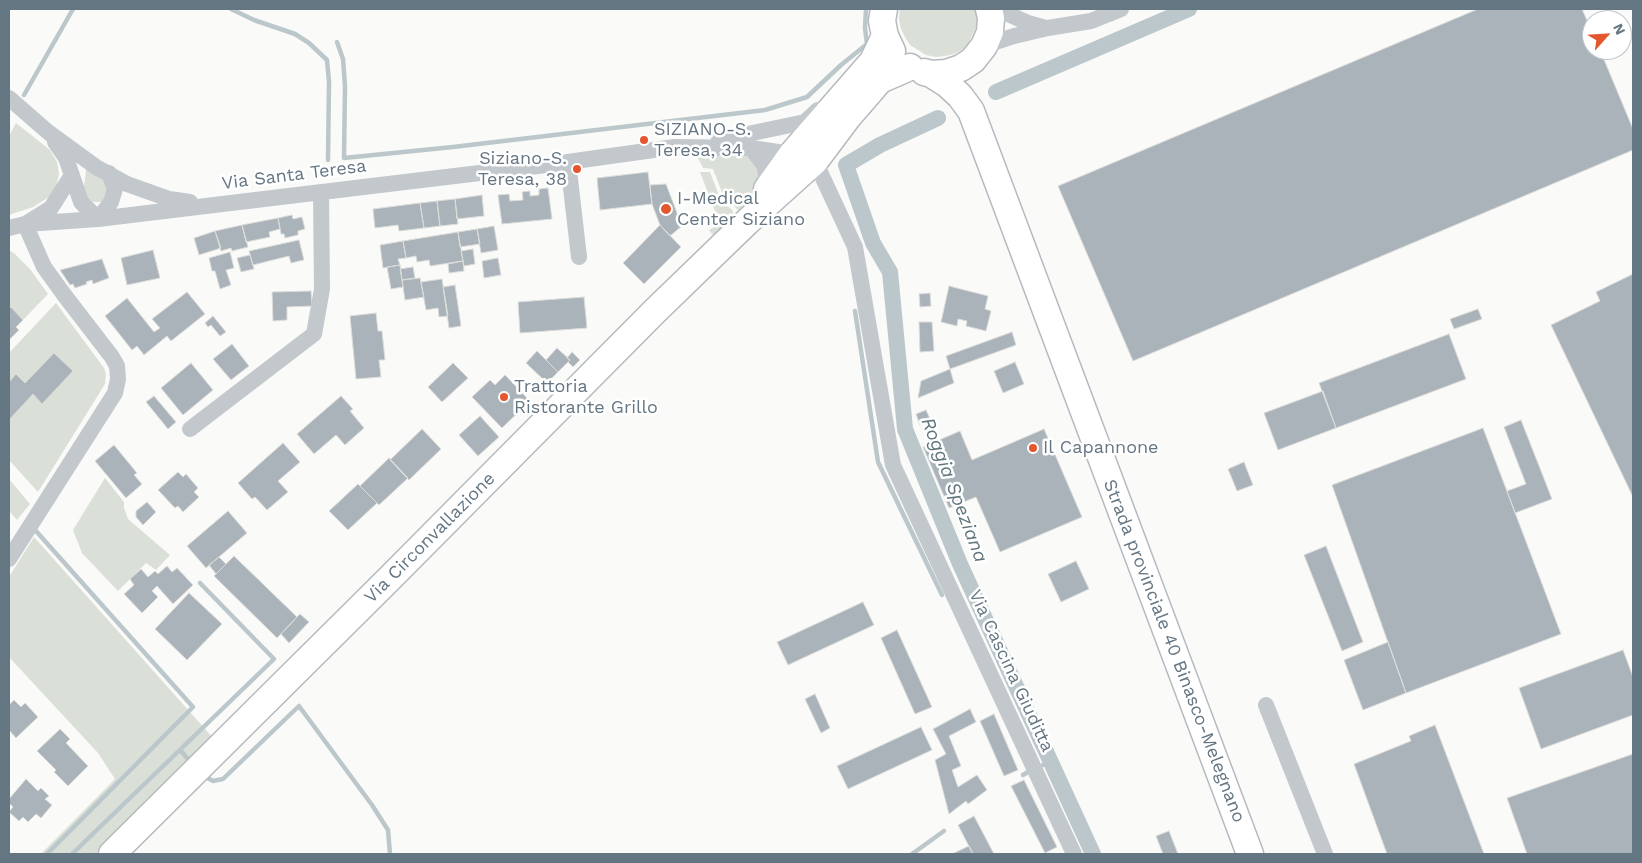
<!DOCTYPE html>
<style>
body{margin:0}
#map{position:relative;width:1642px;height:863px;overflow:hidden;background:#fafaf8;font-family:"Work Sans",sans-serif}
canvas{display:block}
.frame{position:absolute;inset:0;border:10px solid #657683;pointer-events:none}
.north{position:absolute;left:1582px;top:10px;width:50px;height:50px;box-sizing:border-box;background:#fff;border:1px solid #c1c8cd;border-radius:50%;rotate:64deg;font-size:14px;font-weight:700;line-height:20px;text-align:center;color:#657683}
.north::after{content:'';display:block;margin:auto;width:18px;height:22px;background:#e4572e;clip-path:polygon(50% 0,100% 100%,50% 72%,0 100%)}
</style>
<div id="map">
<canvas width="1642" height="863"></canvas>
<div class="frame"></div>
<div class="north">N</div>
</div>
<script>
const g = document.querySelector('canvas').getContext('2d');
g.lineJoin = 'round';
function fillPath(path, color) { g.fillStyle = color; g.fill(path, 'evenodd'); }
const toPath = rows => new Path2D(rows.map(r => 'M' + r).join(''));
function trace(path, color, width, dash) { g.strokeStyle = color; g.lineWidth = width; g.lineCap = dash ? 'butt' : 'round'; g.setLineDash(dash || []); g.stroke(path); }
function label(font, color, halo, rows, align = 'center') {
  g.font = font + ' "Work Sans",sans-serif'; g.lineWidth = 5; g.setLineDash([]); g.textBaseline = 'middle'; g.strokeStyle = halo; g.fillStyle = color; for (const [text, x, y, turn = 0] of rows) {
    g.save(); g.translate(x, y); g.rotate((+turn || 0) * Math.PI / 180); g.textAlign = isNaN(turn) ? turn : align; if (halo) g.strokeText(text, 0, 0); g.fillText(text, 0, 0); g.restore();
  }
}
fillPath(toPath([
 [900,9,977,9,977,25,969,42,963,49,954,54,945,56,936,57,926,55,910,45,905,37,901,29,899,19],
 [16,123,50,150,57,162,59,174,56,188,49,197,33,207,9,215,9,136],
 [736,152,742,153,758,161,760,189,741,213,723,195,713,169,703,168,697,156],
 [88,169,106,180,109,187,103,201,100,202,93,202,86,197,84,187,86,170],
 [700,172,710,172,720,198,733,211,733,213,737,217,716,239,709,230,720,224],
 [9,250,15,254,30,269,48,294,23,320,11,308,9,309],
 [56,303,104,368,106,374,105,384,38,492,9,460,9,353],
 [105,478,124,502,124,508,128,519,170,555,156,570,146,563,118,591,82,553,73,530],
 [9,479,30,504,17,520,9,511],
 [34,537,214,739,96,854,41,854,115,779,98,753,9,657,9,577]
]), '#dadfd7');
trace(toPath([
 [231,9,254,20,295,34,309,43,327,60,329,82,328,160],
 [337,42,343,59,345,86,344,158,453,147,765,110,807,97,841,65,867,44,865,28,866,9],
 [24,95,73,9],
 [855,311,878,462,942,595],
 [36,531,193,707,47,854],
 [180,750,188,759],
 [1043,765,1051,761],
 [1023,775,1028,772],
 [206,777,213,781,223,779,299,706,372,805,388,830,390,854],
 [72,854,274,659,200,583],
 [912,854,944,831]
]), '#bbc7cb', 4.5);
trace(toPath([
 [996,92,1189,9],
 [938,118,880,145,846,165,873,243,890,272,905,429,960,564,1093,854]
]), '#bbc7cb', 16);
const building = toPath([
 [1478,9,1582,9,1592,32,1592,50,1600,50,1633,129,1633,150,1133,361,1058,186,1478,9],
 [648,172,652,204,600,210,597,178,648,172],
 [666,184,682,226,670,236,660,225,652,204,650,185,666,184],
 [548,188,552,219,502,224,498,195,509,194,510,201,523,200,522,192,530,191,530,196,539,195,539,189,548,188],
 [482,195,484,216,457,219,455,199,482,195],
 [455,199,458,224,440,226,437,201,455,199],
 [437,201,440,226,424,228,420,203,437,201],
 [420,203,424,228,399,231,398,225,375,228,373,209,420,203],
 [292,215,293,219,302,217,305,229,298,231,298,235,285,238,284,234,281,234,278,218,292,215],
 [278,218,280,229,269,232,270,237,246,242,242,225,278,218],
 [242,225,248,247,232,251,231,248,221,251,215,231,242,225],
 [660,225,681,247,644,284,623,263,660,225],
 [494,226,498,250,481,253,477,229,494,226],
 [477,229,480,244,460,247,458,232,477,229],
 [215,231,221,248,199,255,194,238,215,231],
 [458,232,463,261,430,266,429,260,417,262,416,256,406,258,403,241,458,232],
 [299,240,304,260,291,263,289,256,253,265,249,251,299,240],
 [403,241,406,258,398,259,400,265,383,268,380,245,403,241],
 [473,249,475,264,464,266,461,251,473,249],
 [153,250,160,278,127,285,121,258,153,250],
 [230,252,234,268,226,270,231,285,220,289,215,271,212,271,209,258,230,252],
 [250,255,254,269,241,272,237,258,250,255],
 [498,258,501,275,484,278,482,261,498,258],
 [102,259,109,278,93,284,92,280,86,282,87,284,75,288,73,284,70,285,60,270,102,259],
 [463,261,464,271,449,273,448,264,463,261],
 [400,265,403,287,391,289,387,267,400,265],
 [413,267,415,278,402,280,400,269,413,267],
 [1633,274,1633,497,1551,325,1600,301,1596,292,1633,274],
 [420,278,424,297,405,300,402,280,420,278],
 [442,279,448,316,439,317,438,308,426,310,421,282,442,279],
 [455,285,461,326,449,328,443,287,455,285],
 [949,286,988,296,985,309,991,311,986,331,966,326,967,321,958,319,957,326,941,322,949,286],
 [311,291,312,306,287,307,287,320,273,321,272,292,311,291],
 [187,292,205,314,171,341,167,336,144,355,137,346,132,350,105,316,127,298,154,332,160,328,152,319,187,292],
 [930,293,931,306,920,307,919,294,930,293],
 [584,297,587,328,520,333,518,302,584,297],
 [11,307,23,320,16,327,19,330,9,340,9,309,11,307],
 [1478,309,1482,319,1454,329,1450,319,1478,309],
 [376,313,378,331,382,331,385,360,379,360,381,377,356,379,350,316,376,313],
 [213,316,226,332,220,336,211,325,208,327,205,323,213,316],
 [919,322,932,322,934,351,920,352,919,322],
 [1012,332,1016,345,950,369,946,356,1012,332],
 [1449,334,1466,379,1336,428,1319,383,1449,334],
 [232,344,249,366,231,380,213,359,232,344],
 [557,348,570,360,558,372,546,360,557,348],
 [537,351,558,372,547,383,526,363,537,351],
 [572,352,580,360,573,367,568,362,570,360,567,358,572,352],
 [54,353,73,371,42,404,33,394,9,420,9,382,16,374,25,383,54,353],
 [1015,362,1024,384,1003,393,994,371,1015,362],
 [191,363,213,390,183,415,161,388,191,363],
 [453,363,468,378,442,402,428,387,453,363],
 [950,369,954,383,918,398,921,381,950,369],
 [505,375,530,401,502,428,472,397,490,380,495,385,505,375],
 [1323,391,1336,428,1278,450,1264,413,1323,391],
 [154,396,176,422,168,429,146,402,154,396],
 [341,396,353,409,350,411,364,428,345,445,336,435,314,454,297,434,341,396],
 [926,410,931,421,920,425,916,414,926,410],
 [480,416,499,437,478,456,459,435,480,416],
 [1521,420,1552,499,1515,513,1507,491,1526,484,1504,427,1521,420],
 [1483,428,1561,634,1406,693,1332,485,1483,428],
 [422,429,441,449,409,480,390,460,422,429],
 [1044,429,1082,517,1000,552,976,497,949,508,923,447,960,431,972,460,1044,429],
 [283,443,300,462,278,481,288,492,267,510,255,497,252,499,238,483,283,443],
 [114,445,137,473,134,475,142,484,126,498,95,461,114,445],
 [389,458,408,478,379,505,360,486,389,458],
 [1244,462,1253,485,1237,491,1228,469,1244,462],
 [178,472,183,477,186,474,198,488,194,492,199,497,183,512,178,506,175,508,158,490,178,472],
 [358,484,377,503,348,530,329,511,358,484],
 [147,502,156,512,143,525,136,517,136,511,147,502],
 [228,511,247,533,206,568,187,546,228,511],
 [1326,546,1363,642,1342,651,1304,555,1326,546],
 [234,556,297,617,277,638,214,576,234,556],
 [219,557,226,564,216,574,209,565,219,557],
 [1076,561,1089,589,1061,602,1048,574,1076,561],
 [167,566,172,572,177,568,193,585,173,604,157,586,152,591,158,597,142,613,124,594,134,585,130,579,141,569,148,577,155,571,158,574,167,566],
 [189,593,222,624,187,660,155,629,189,593],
 [863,602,874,625,788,665,777,642,863,602],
 [300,614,309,622,289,643,281,634,300,614],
 [897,630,932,707,915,714,881,638,897,630],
 [1388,642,1406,693,1363,710,1344,660,1388,642],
 [1623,650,1633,677,1633,715,1541,749,1519,688,1623,650],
 [815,694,830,728,821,733,805,699,815,694],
 [14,700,21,707,25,703,38,717,16,738,9,730,9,705,14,700],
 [970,709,976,722,949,736,961,766,952,770,958,787,977,775,987,790,968,804,966,801,949,814,935,760,946,754,933,729,970,709],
 [994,714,1018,770,1004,776,980,721,994,714],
 [1435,725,1484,854,1387,854,1354,764,1411,741,1409,736,1435,725],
 [921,727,932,750,848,789,837,766,921,727],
 [60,729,70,739,66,743,88,766,68,786,54,772,56,770,37,751,60,729],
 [1633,754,1633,854,1527,854,1507,798,1633,754],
 [26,779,38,791,41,788,49,796,45,799,52,805,41,818,36,814,28,822,23,817,19,821,9,812,13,807,9,803,9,799,26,779],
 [1024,780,1057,847,1045,853,1011,786,1024,780],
 [974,816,994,854,973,854,958,825,974,816],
 [1169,831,1178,854,1163,854,1156,836,1169,831],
 [969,846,973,854,954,854,954,853,969,846]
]);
fillPath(building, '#aab3b9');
trace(building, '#dcdcda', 1);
const primary = toPath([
 [884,9,882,21,885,36,892,51],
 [924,72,931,74,946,73,961,68,973,60,984,46,990,32,991,18,989,9],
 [931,74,947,84,960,96,971,111,1250,854],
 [767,189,792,154,873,61,885,36],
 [112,854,390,578,655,311,747,222,815,161,848,117,880,80,910,67]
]);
trace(primary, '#b5babe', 29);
trace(toPath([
 [1002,9,1006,13,1028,23,1046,28],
 [984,46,1014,36,1048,28,1091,21,1121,9],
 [9,98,48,132,96,167,127,184,169,199,190,202],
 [719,140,805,122,818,110],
 [55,142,66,158,81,202,98,219],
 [751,148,765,166,767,189],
 [815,161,855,247,893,465,1074,854],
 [568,162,579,257],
 [98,219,111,202,115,189,109,173],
 [27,223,51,208,72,175],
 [9,228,25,224,98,219,546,165,675,147,751,148,792,154,798,152],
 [190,429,314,334,322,289,321,192],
 [9,559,115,393,118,379,117,366,112,357,65,296,44,267,25,224],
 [1266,705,1325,854]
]), '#c3c8cc', 16);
trace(primary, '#fff', 26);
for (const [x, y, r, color] of [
 [644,140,5,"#e4572e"],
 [577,169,5,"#e4572e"],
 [666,209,6,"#e4572e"],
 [504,397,5,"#e4572e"],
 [1033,448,5,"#e4572e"]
]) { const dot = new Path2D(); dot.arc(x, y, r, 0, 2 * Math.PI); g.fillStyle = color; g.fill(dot); trace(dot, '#fff', 2); }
label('18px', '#657683', '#fff', [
 ["SIZIANO-S.",654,130],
 ["Teresa, 34",654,151],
 ["Siziano-S.",567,159,"right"],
 ["Teresa, 38",567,180,"right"],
 ["I-Medical",677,199],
 ["Center Siziano",677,220],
 ["Trattoria",514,387],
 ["Ristorante Grillo",514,408],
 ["Il Capannone",1043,448]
], 'left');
label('18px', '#657683', '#fff', [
 ["Via Santa Teresa",294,175,-7],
 ["Via Circonvallazione",430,538,-45],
 ["Strada provinciale 40 Binasco-Melegnano",1174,651,69],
 ["Via Cascina Giuditta",1011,671,65]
]);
label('italic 19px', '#60757c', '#fff', [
 ["Roggia Speziana",954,490,69]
]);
</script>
